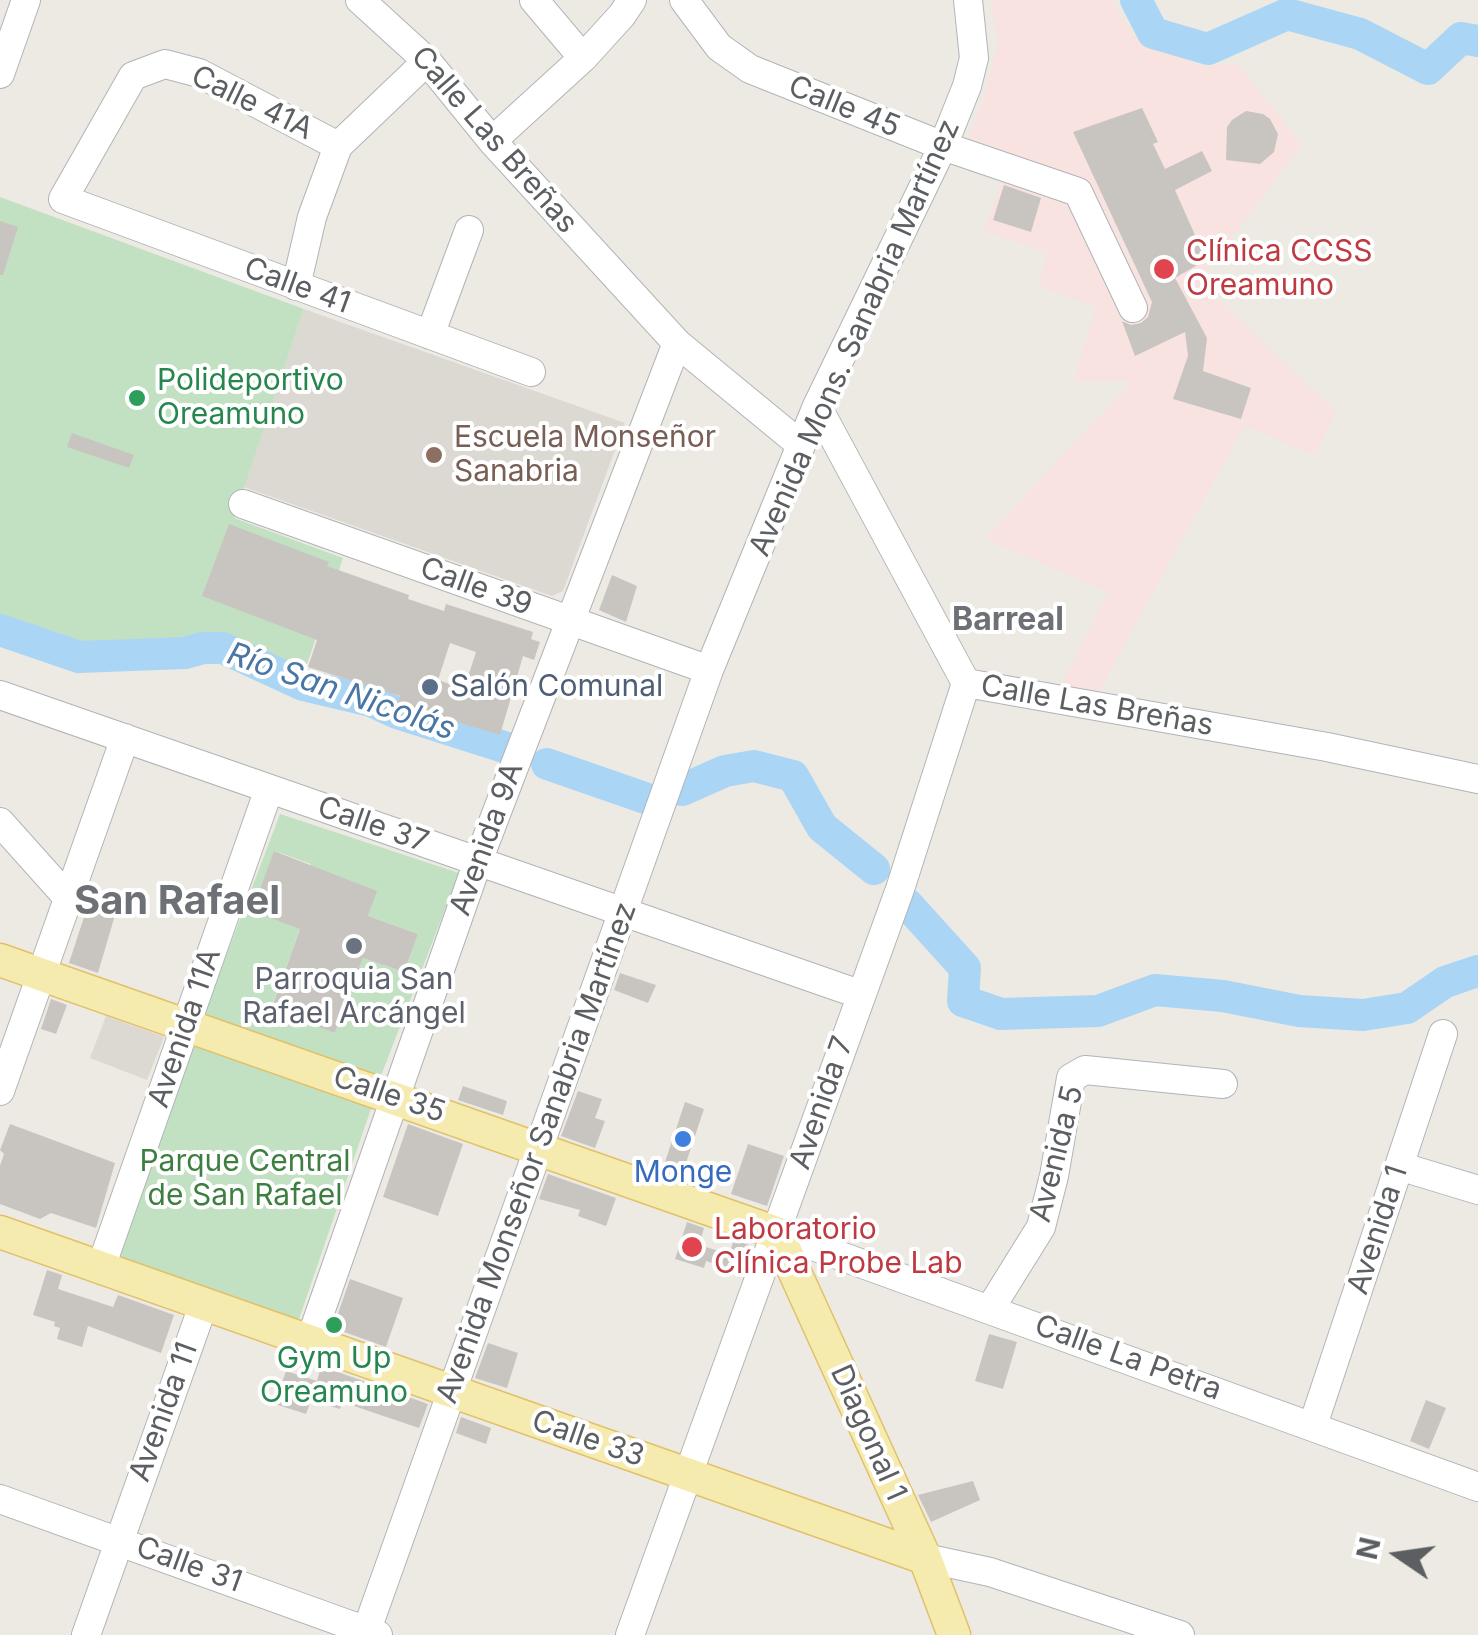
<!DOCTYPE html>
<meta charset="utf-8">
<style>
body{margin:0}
#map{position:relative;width:1478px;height:1635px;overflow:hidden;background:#eceae3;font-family:Inter,sans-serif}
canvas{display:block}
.north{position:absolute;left:1348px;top:1505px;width:100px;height:100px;-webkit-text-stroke:8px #fff;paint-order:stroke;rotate:283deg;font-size:28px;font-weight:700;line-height:40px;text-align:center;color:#5c5f62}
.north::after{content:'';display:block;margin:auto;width:35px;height:45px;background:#5c5f62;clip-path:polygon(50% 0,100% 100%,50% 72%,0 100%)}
</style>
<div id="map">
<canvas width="1478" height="1635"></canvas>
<div class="north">N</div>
</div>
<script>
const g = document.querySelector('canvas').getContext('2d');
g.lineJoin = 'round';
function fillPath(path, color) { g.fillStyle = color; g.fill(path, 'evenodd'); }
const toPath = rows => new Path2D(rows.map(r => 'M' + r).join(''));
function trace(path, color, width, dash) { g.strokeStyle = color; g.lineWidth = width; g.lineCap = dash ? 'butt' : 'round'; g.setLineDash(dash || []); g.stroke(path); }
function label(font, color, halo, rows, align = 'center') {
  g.font = font + ' Inter,sans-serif'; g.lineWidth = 8; g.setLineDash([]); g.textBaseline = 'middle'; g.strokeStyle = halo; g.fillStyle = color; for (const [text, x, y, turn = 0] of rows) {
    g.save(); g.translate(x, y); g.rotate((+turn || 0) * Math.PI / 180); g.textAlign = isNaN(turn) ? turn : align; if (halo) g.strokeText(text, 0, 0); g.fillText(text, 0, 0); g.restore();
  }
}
fillPath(toPath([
 [304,309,625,423,563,591,552,596,244,487],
 [106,1016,164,1037,147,1080,90,1058]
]), '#dcd9d2');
fillPath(toPath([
 [990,0,1112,0,1134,35,1165,52,1205,66,1237,63,1302,145,1199,281,1336,412,1315,455,1244,426,1097,695,1061,686,1108,592,985,539,1132,381,1074,381,1095,307,1039,286,1047,252,984,231,1003,179,959,162,984,99,998,41]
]), '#f8e3e1');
fillPath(toPath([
 [0,197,304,309,234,518,343,558,305,670,212,634,150,649,84,646,0,616],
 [280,814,459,873,379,1081,203,1017],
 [275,851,311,864,304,886,376,891,368,916,418,934,404,972,363,958,335,1033,271,1009,312,895,252,911],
 [192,1038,374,1100,298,1322,116,1260]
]), '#c2e1c3');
trace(toPath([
 [1136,0,1153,33,1208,49,1287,14,1360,34,1428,69,1461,38,1478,41],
 [0,630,79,657,185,653,203,648,223,648,303,685,371,701,397,713,504,747],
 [547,764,645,798],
 [682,790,725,771,754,766,793,776,822,827,874,869],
 [908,905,965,968,963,1001,1001,1014,1098,1011,1155,990,1223,996,1299,1011,1363,1015,1407,1008,1445,982,1478,971]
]), '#abd5f5', 32);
fillPath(toPath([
 [1142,108,1158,142,1153,144,1165,169,1202,151,1212,171,1175,190,1206,260,1175,278,1207,338,1203,371,1251,388,1241,419,1173,399,1188,356,1185,332,1135,356,1122,321,1131,325,1141,323,1148,317,1152,302,1073,132],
 [1246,111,1263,114,1270,119,1278,134,1274,152,1260,164,1226,160,1227,127,1232,120],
 [1004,185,1041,198,1031,232,993,220],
 [0,221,18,227,3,275,0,275],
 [72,433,134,455,129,468,67,447],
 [229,524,329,562,327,566,409,595,408,599,444,611,446,604,533,632,531,639,540,642,534,660,523,656,500,735,397,704,400,696,308,667,317,640,202,596],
 [450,643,476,652,464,689,438,680],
 [612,575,637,586,626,622,599,610],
 [274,851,377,891,368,916,418,934,404,972,363,958,335,1033,271,1010,300,929,252,911],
 [88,905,115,915,98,973,69,963],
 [620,973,656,985,648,1003,614,990],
 [51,999,67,1005,56,1034,41,1029],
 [463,1086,507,1101,503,1115,458,1100],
 [578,1091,602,1099,595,1118,605,1121,595,1148,561,1136],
 [685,1102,704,1109,683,1172,677,1173,663,1168],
 [10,1124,115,1163,96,1228,51,1213,40,1219,0,1204,0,1166,4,1154,0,1150],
 [408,1124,463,1144,438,1216,383,1197],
 [748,1144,784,1156,767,1206,731,1194],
 [548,1174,616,1198,606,1226,578,1216,580,1210,539,1199],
 [687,1222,704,1228,699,1245,729,1254,734,1240,752,1246,742,1273,706,1261,704,1268,675,1259],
 [47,1270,62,1275,58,1289,113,1307,118,1295,174,1315,161,1353,88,1326,82,1347,57,1339,60,1328,54,1326,55,1322,33,1315],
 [350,1279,403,1298,386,1347,333,1328],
 [989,1334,1017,1342,1003,1389,975,1381],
 [488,1343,518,1353,507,1388,475,1378],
 [321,1366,428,1404,419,1428,342,1402,340,1409,311,1400,306,1414,275,1404,286,1371,317,1381],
 [1426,1400,1446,1408,1429,1449,1410,1441],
 [461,1417,491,1428,486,1444,456,1433],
 [973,1481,980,1500,931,1522,918,1495]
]), '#c8c5c0');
const minor = toPath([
 [360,0,427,61,492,141,677,343,801,445],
 [534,0,583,58],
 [684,0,719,47,750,69,943,146,1078,192,1133,308],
 [0,74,26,0],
 [492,141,583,58,622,15,632,0],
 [338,146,199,73,165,64,133,76,63,199,531,372],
 [296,286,312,217,338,146,427,61],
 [430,335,469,230],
 [817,406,966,683],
 [243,504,709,670],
 [966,683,1327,747,1478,779],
 [0,695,859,994],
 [0,822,68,898],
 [0,1091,125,738],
 [1399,1166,1478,1190],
 [777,1233,1478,1487],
 [101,1267,269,789],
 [990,1309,1041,1227,1054,1176,1071,1078,1085,1070,1223,1084],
 [310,1341,478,861,677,343],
 [1313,1425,1443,1034],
 [0,1499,378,1635],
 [925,1558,990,1572,1180,1635],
 [86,1635,204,1303],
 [365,1635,709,670,817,406,943,146,967,86,974,58,968,0],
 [630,1635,900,889,966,683]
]);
const major = toPath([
 [0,960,777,1233,925,1558,954,1635],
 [0,1232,925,1558]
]);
trace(minor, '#b1b4b7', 30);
trace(major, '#e2c067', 35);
trace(minor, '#fff', 28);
trace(major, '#f6ebaf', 32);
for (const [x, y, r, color] of [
 [1164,269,12,"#e0444e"],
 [137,398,10,"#2e9e5b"],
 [434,455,10,"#8d6e63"],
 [430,687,10,"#5c6f8a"],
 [354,946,10,"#6b7280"],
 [683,1139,10,"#3f7fe0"],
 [692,1247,12,"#e0444e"],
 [334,1325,10,"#2e9e5b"]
]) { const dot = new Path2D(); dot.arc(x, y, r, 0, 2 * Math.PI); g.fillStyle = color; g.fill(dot); trace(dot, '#fff', 4); }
label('30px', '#5c5f62', '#fff', [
 ["Calle 41A",252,103,26],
 ["Calle 45",844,107,22],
 ["Calle Las Breñas",494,140,49],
 ["Calle 41",297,286,20],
 ["Avenida Mons. Sanabria Martínez",855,338,-66],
 ["Calle 39",476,587,20],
 ["Calle Las Breñas",1097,706,10],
 ["Calle 37",373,825,19],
 ["Avenida 9A",487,839,-70],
 ["Avenida 11A",185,1028,-71],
 ["Calle 35",389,1095,19],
 ["Avenida 7",822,1103,-71],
 ["Avenida Monseñor Sanabria Martínez",537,1153,-70],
 ["Avenida 5",1057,1154,-76],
 ["Avenida 1",1378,1230,-72],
 ["Calle La Petra",1128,1358,20],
 ["Avenida 11",164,1412,-70],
 ["Diagonal 1",868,1433,66],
 ["Calle 33",588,1439,19],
 ["Calle 31",189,1565,20]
]);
label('30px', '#be3a42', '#fff', [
 ["Clínica CCSS",1186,252],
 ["Oreamuno",1186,286],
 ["Laboratorio",714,1230],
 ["Clínica Probe Lab",714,1264]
], 'left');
label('30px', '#27864d', '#fff', [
 ["Polideportivo",157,381],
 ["Oreamuno",157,415],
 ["Gym Up",334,1359,"center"],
 ["Oreamuno",334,1393,"center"]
], 'left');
label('30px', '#785e54', '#fff', [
 ["Escuela Monseñor",454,438],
 ["Sanabria",454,472]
], 'left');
label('30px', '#4e5e75', '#fff', [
 ["Salón Comunal",450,687]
], 'left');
label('30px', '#5b616d', '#fff', [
 ["Parroquia San",354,980],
 ["Rafael Arcángel",354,1014]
]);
label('30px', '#3e7f41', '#fff', [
 ["Parque Central",245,1162],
 ["de San Rafael",245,1196]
]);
label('30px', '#366cbe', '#fff', [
 ["Monge",683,1173]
]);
label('bold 32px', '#6d7074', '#fff', [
 ["Barreal",1008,620]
]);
label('italic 32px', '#4a76a6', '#fff', [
 ["Río San Nicolás",341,692,19]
]);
label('bold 40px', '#6d7074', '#fff', [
 ["San Rafael",177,902]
]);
</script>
